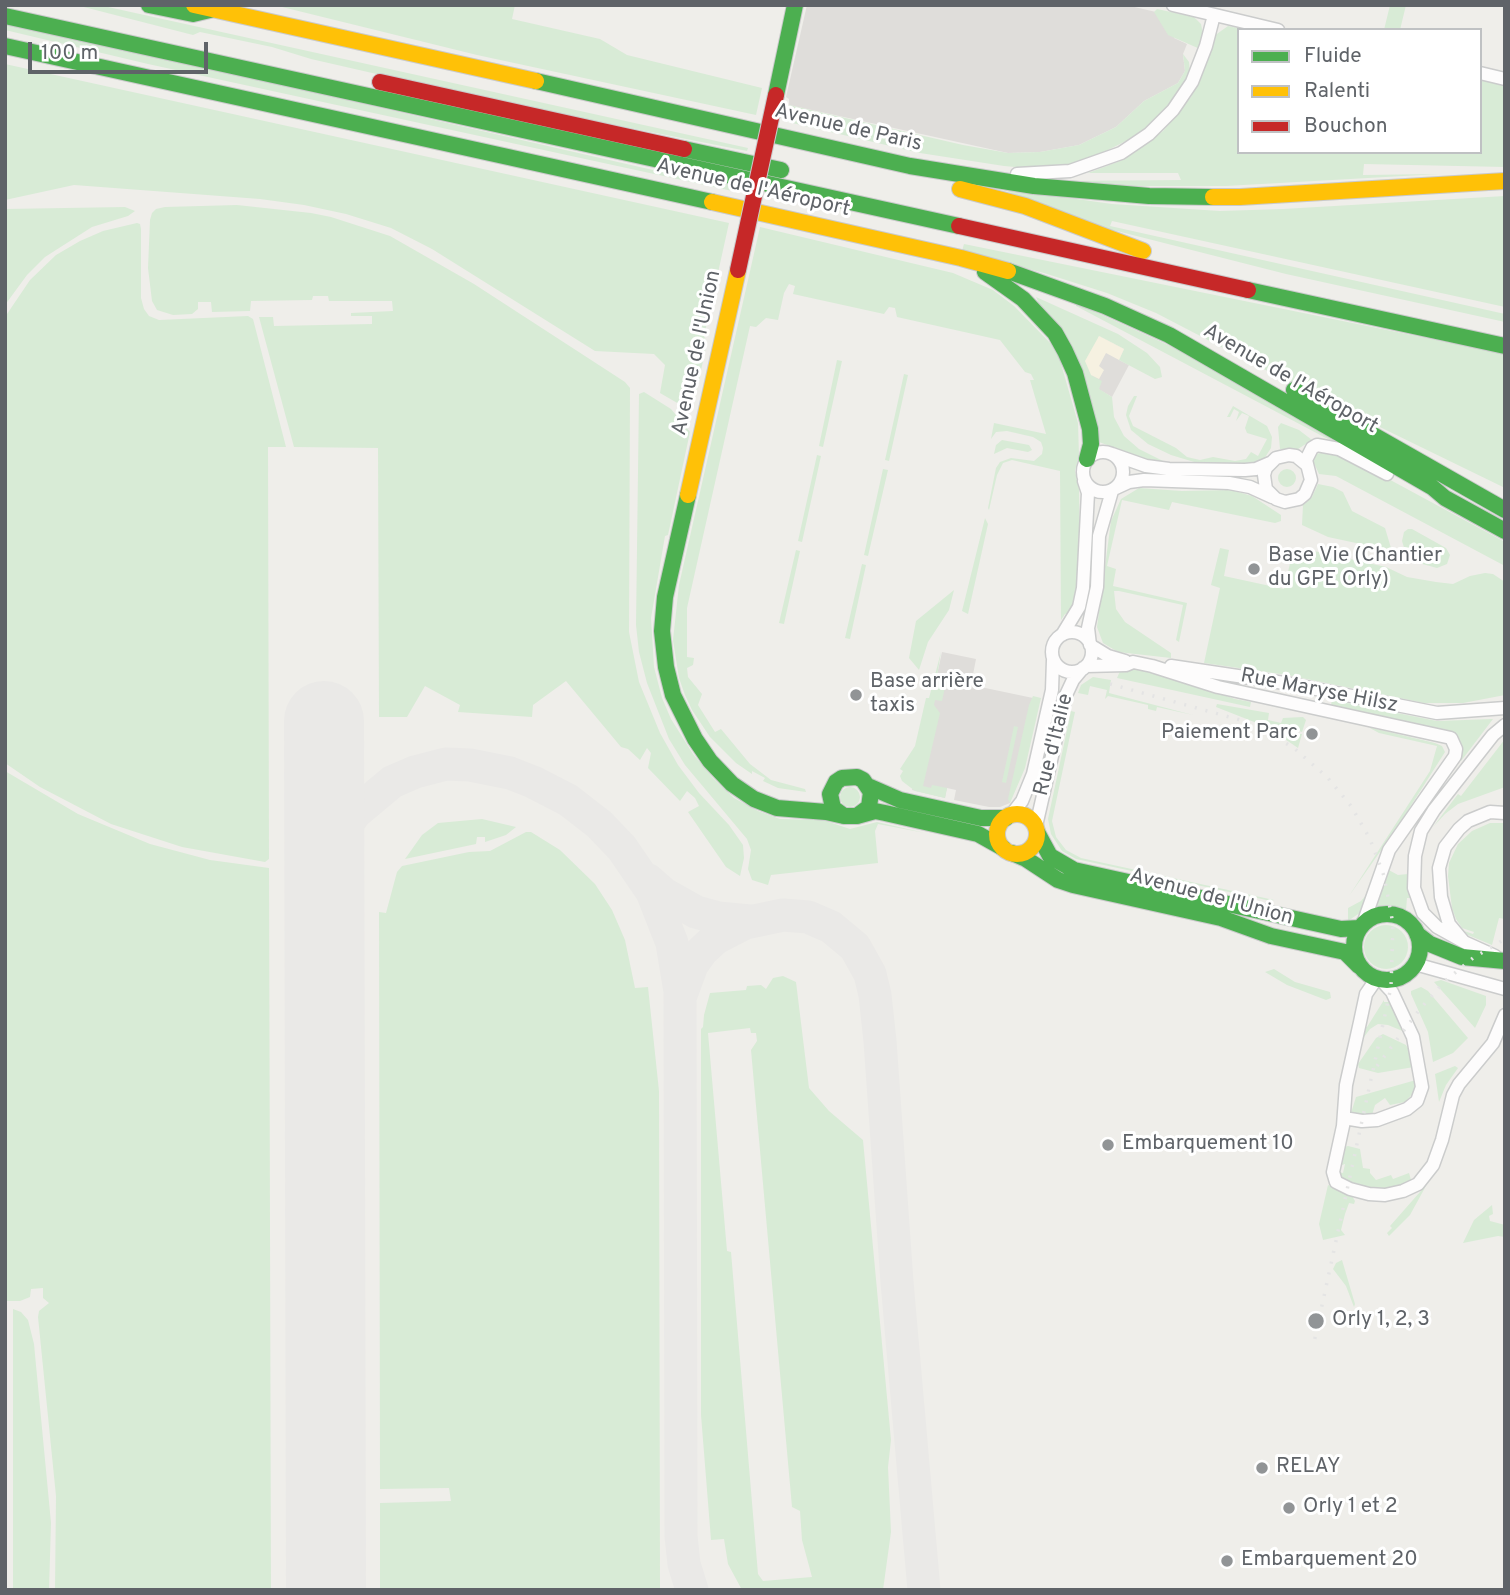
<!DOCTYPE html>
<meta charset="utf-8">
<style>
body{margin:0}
#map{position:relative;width:1510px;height:1595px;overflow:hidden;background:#efeeea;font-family:Overpass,sans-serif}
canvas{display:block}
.frame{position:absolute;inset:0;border:7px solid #5f6368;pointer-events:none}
.legend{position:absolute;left:1237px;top:28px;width:245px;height:126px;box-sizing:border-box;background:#fff;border:2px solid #bfc1c3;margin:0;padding:9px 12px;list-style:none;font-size:21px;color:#5f6368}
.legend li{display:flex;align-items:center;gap:14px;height:35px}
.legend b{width:35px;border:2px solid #bfc1c3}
.scale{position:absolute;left:28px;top:42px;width:180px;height:32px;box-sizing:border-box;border:4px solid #5f6368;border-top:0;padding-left:9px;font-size:21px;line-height:24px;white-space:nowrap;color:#5f6368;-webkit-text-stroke:5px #fff;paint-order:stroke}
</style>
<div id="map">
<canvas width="1510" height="1595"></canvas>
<div class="frame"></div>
<ul class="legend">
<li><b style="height:9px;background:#4caf50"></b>Fluide</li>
<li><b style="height:9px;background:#ffc107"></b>Ralenti</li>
<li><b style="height:9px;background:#c62828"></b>Bouchon</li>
</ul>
<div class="scale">100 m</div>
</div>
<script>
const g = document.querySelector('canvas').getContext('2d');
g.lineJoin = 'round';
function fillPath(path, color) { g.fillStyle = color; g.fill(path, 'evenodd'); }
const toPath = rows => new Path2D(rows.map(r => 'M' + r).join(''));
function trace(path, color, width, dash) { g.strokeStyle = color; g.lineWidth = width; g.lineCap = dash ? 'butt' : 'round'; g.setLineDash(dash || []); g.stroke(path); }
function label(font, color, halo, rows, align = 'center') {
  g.font = font + ' Overpass,sans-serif'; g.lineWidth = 6; g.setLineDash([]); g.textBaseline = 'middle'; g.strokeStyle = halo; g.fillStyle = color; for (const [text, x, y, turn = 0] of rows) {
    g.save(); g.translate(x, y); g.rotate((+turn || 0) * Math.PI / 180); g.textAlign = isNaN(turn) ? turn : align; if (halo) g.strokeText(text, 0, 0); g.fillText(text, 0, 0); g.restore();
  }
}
fillPath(toPath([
 [807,5,1126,5,1173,16,1174,38,1187,44,1183,54,1185,71,1178,83,1144,101,1116,127,1079,145,1040,152,1008,153,789,105,789,99,786,97],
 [1099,336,1124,349,1119,360,1129,365,1112,397,1098,389,1091,375],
 [942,652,976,659,971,685,1033,698,1010,803,1000,807,989,807,954,800,956,790,947,788,945,798,912,790]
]), '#dfddda');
fillPath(toPath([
 [76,5,99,5,748,148,747,151,499,102,311,59,272,47,200,32,193,35],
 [274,5,515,5,512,19,600,39,627,55,762,88,756,115,477,55],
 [1390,5,1406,5,1400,30,1384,30],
 [1157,9,1194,17,1201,24,1203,34,1200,49,1168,35,1154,12],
 [5,22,666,173,739,184,737,192,148,64,5,30],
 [1228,26,1249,30,1239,30,1239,152,1480,152,1480,78,1505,84,1505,167,1364,164,1363,175,1439,174,1226,186,1136,186,1062,181,1181,180,1178,173,1088,173,1120,161,1163,131,1191,97,1204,69,1214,36],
 [1183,54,1189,62,1190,73,1182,87,1164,110,1138,135,1106,151,1071,165,1037,169,1004,166,920,153,784,121,789,105,963,145,1008,153,1040,152,1079,145,1116,127,1144,101,1178,83,1185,71],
 [5,64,729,223,704,336,707,342,695,399,679,404,660,393,665,365,654,354,595,351,432,249,391,228,346,214,304,205,260,199,74,185,5,200],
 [998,188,1112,204,1220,211,1283,209,1505,196,1505,307,1112,221,1110,226,1505,314,1505,322,1286,274,1109,229],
 [237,205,311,213,331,217,390,236,474,284,625,382,630,388,629,632,639,682,660,733,678,765,699,793,729,825,743,845,744,858,740,876,726,867,688,812,699,806,695,798,687,791,680,801,648,768,651,753,647,748,640,760,628,749,621,747,566,681,533,705,532,717,458,712,460,705,425,686,407,717,379,717,378,448,294,447,259,317,273,317,274,326,372,324,372,316,351,316,351,313,393,311,392,301,329,301,328,296,313,296,312,300,251,301,250,311,212,312,211,302,198,302,198,309,192,314,173,315,157,310,152,301,148,268,150,220,152,213,156,209,165,207],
 [125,207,135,211,128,216,92,227,45,257,27,275,5,305,5,209],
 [137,223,140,224,141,229,141,298,144,309,149,316,159,320,248,316,253,319,286,447,268,447,269,859,265,862,182,847,111,824,40,787,5,763,5,317,30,280,56,255,80,241,103,231],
 [760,227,953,273,993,290,1014,306,1057,350,1078,423,1079,456,1075,471,1079,489,1080,549,1077,594,1069,613,1065,614,1061,620,1060,471,1012,460,1003,463,997,475,989,510,988,508,996,468,1000,462,1011,458,1034,461,1042,454,1043,448,1041,442,1033,437,1007,431,996,432,991,439,994,423,1046,434,1030,380,1034,380,1031,374,1025,372,1000,340,897,317,895,308,889,307,884,314,793,294,795,286,789,284,784,293,778,320,766,318,756,327,750,326,687,608,687,657,694,658,693,665,687,668,688,677,702,694,698,705,715,732,721,729,750,764,771,780,805,789,806,792,778,788,763,781,765,778,752,771,752,774,736,763,710,737,692,710,685,695,679,678,673,640,679,585],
 [964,244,1505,354,1505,488,1308,392,1156,313,1107,293,1044,273,962,251],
 [1036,297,1118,334,1147,353,1160,367,1162,377,1155,379,1119,360,1124,349,1099,336,1091,375,1102,381,1099,389,1112,397,1114,417,1124,436,1139,449,1167,463,1155,463,1099,442],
 [1076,303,1203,361,1377,465,1076,306],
 [837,360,842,361,823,447,819,446],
 [904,374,908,375,889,461,885,460],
 [644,392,671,409,690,432,668,535,665,536,651,618,654,667,662,698,671,719,693,754,713,778,734,798,758,811,780,819,823,820,850,829,877,822,925,833,878,824,875,831,878,863,771,875,768,885,752,880,748,869,751,850,747,839,685,765,669,739,647,683,639,652,636,625,639,394],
 [1134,396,1137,396,1129,416,1133,426,1176,448,1187,457,1200,460,1213,457,1235,461,1246,459,1251,452,1258,456,1267,439,1247,433,1245,428,1249,416,1242,413,1236,421,1239,412,1234,409,1230,417,1227,417,1233,406,1267,426,1272,437,1271,448,1264,459,1251,464,1204,465,1171,455,1148,444,1131,430,1126,415,1128,406],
 [1281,423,1299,430,1312,440,1298,449,1280,449,1278,427],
 [1002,440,1029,445,1032,450,1028,452,1007,448,994,454,996,445],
 [1326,452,1346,456,1505,542,1505,566,1336,476,1319,474,1313,461,1316,454],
 [817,455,821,456,802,542,798,541],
 [883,469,888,470,868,556,864,555],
 '1278 478a9 9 0 1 1 18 0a9 9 0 1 1-18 0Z',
 [1318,484,1333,487,1343,492,1352,511,1385,528,1391,548,1384,549,1328,537,1302,525,1303,505,1312,497],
 [1139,488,1182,491,1231,490,1252,496,1281,515,1281,521,1275,523,1172,502,1169,510,1122,500,1107,566,1116,569,1113,586,1187,603,1179,642,1176,640,1183,605,1119,591,1114,591,1116,609,1125,622,1171,653,1171,658,1118,652,1103,643,1097,627,1111,521,1121,499],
 [985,518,988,524,968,614,962,611],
 [1408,529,1412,529,1446,548,1450,555,1447,564,1437,568,1408,560,1402,541,1404,532],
 [1220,548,1229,550,1224,576,1284,589,1292,555,1310,550,1386,567,1407,577,1436,582,1453,584,1470,576,1485,573,1493,574,1505,582,1505,695,1463,703,1424,703,1287,675,1204,663,1220,588,1211,585],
 [796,550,800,551,784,624,779,623],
 [862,564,866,565,850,639,845,638],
 [954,590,949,610,928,642,919,670,909,658,916,621],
 [941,652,937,676,947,678,942,701,935,700,934,705,940,713,923,786,931,788,932,785,947,788,945,798,915,791,902,781,900,776,903,771,900,769,915,746,926,698,929,698],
 [1137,668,1162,673,1235,699,1251,702,1250,707,1117,678,1121,669],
 [1093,677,1111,680,1109,693,1193,715,1157,707,1156,711,1148,709,1148,705,1108,696,1105,699,1107,690,1090,686,1088,695,1078,693,1081,685],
 [1033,696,1041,698,1025,768,1010,803,1008,799,1029,705],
 [1332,700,1437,721,1493,719,1461,761,1457,759,1447,731,1331,705],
 [1217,704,1269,713,1268,720,1281,723,1283,718,1303,717,1306,720,1302,732,1299,731,1299,728,1292,726,1289,733,1297,736,1298,734,1302,734,1298,748,1267,727,1216,707],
 [1071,711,1075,712,1052,821,1056,837,1066,850,1081,858,1274,900,1271,901,1076,859,1062,851,1051,834,1048,819],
 [1014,726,1018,727,1006,783,1002,782],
 [1368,727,1435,743,1442,746,1445,752,1398,826,1349,896,1430,771,1437,746,1379,733],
 [1505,739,1505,787,1458,804,1445,814,1433,827,1458,794,1461,796],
 [5,771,78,814,150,844,210,860,269,868,271,1590,55,1590,56,1496,38,1317,39,1311,49,1303,43,1298,43,1288,31,1289,30,1297,20,1301,5,1301],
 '840 797a10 10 0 1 1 20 0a10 10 0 1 1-20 0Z',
 [482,819,516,827,506,835,485,842,485,837,477,837,476,844,405,859,422,835,438,823],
 [1490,823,1505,823,1505,919,1499,918,1492,945,1468,935,1464,931,1473,934,1474,932,1462,928,1456,919,1452,908,1448,876,1449,863,1458,844,1472,831],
 [526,832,531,832,560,850,595,884,612,910,625,940,635,988,648,987,659,1091,660,1590,380,1590,380,1503,451,1501,449,1488,380,1489,379,912,386,913,397,872,402,866,469,852,490,851],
 [1385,868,1398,875,1408,874,1411,898,1407,898,1406,910,1386,905,1372,907],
 [1369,892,1361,912,1348,921,1348,908,1361,901],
 '1364 947a22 22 0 1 1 44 0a22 22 0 1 1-44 0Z',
 [1274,969,1295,982,1330,992,1331,998,1326,1000,1287,985,1265,972],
 [783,976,796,982,809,1088,829,1111,863,1140,891,1440,888,1467,891,1532,883,1590,742,1590,728,1564,724,1539,711,1540,701,1415,701,1029,703,1027,704,1015,710,993,746,990,747,986,761,985,766,989,773,978],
 [750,1028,751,1033,756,1033,757,1041,751,1050,792,1507,800,1511,802,1540,812,1577,763,1581,758,1574,731,1252,727,1251,708,1033],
 [1441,980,1486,996,1486,1005,1475,1028,1434,982],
 [1421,987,1428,991,1468,1038,1453,1053,1433,1062,1428,1032,1411,994,1411,991],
 [1384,1000,1384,1002,1393,1002,1405,1032,1388,1025,1378,1024,1370,1029,1361,1041,1362,1026,1367,1027],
 [1383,1034,1406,1045,1409,1050,1414,1067,1378,1073,1359,1068,1358,1064,1376,1038],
 [1455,1066,1458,1068,1446,1085,1439,1102,1435,1074],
 [1416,1080,1416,1090,1405,1102,1390,1105,1385,1098,1375,1105,1372,1115,1351,1113,1356,1097],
 [1348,1146,1360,1149,1363,1168,1370,1169,1370,1173,1376,1180,1391,1175,1393,1179,1409,1173,1411,1180,1399,1186,1380,1189,1346,1182,1340,1177,1338,1172,1343,1173,1345,1164,1339,1166,1344,1147],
 [1427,1184,1410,1215,1389,1236,1387,1233,1392,1228,1390,1226],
 [1328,1185,1352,1196,1355,1201,1354,1204,1349,1203,1345,1214,1341,1230,1345,1235,1323,1240,1319,1224],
 [1492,1205,1493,1214,1489,1216,1490,1221,1505,1225,1505,1237,1498,1236,1463,1243,1474,1220],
 [1342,1260,1355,1304,1354,1307,1346,1286,1333,1269,1336,1263],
 [13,1309,21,1312,28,1320,34,1344,51,1523,49,1590,13,1590]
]), '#d8ebd6');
fillPath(toPath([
 [1099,336,1124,349,1119,360,1106,353,1099,366,1104,370,1099,379,1091,375,1085,361]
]), '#f6f1e1');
trace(toPath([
 [648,880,664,894,696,912,718,918,750,921],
 [324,909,330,859,340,836,355,813,392,782,415,772,446,764,470,765,510,773,533,782,568,800,599,824,622,848,652,892,672,943,680,991,681,1536,684,1564,692,1590],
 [681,995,692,965,702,951,716,938,745,923,783,915,808,917,831,927,855,947,870,974,875,995,880,1041,897,1282,924,1590]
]), '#eae9e7', 33);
trace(toPath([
 [324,721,326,1590]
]), '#eae9e7', 80);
const street = toPath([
 [1173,5,1278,30],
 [1480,73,1505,79],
 [1017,174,1070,171,1121,153,1149,134,1173,110,1192,82,1206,46,1214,15],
 '1083 472a20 20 0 1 1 40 0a20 20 0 1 1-40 0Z',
 [1112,454,1146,466,1169,469,1245,470,1256,469,1270,463],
 [1307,465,1296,456,1289,455,1276,458,1266,468,1264,475,1266,489,1276,499,1285,502,1299,499,1305,494,1311,480,1306,460,1312,448,1317,445,1339,449,1387,474],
 [1116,488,1129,482,1144,480,1229,483,1250,487,1272,497],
 [1112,491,1099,536,1097,587,1088,628,1090,645,1108,656,1125,661],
 '1052 652a20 20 0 1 1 40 0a20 20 0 1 1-40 0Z',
 [1062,635,1079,607,1083,588,1088,493,1084,481],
 [1086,666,1126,665,1133,662,1152,666,1218,687,1451,738,1456,749,1455,756,1389,850,1363,924],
 [1171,666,1291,684,1437,713,1505,708],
 [1011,815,1022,801,1033,774,1052,690,1053,660],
 [1036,826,1066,695,1073,680,1083,668],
 [1464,942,1437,927,1423,913,1414,888,1415,856,1421,831,1434,810,1493,735,1505,725],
 [1495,956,1464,942,1449,924,1441,897,1439,868,1445,847,1459,829,1468,821,1490,812,1505,813],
 [1415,964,1505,989],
 [1377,978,1366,994,1360,1022,1346,1085,1343,1126,1333,1172,1336,1182,1350,1189,1369,1194,1385,1195,1403,1191,1418,1184,1433,1165,1442,1140,1453,1095,1459,1084,1493,1043,1505,1015],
 [1350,1119,1362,1121,1377,1120,1407,1109,1417,1101,1422,1087,1413,1037,1392,992,1380,979]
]);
const fast = toPath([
 [149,5,193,14,210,10],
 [5,16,959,226],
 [5,46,712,202],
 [536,81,910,166,1034,186,1149,196,1213,197],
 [776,95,795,5],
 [684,149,781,170],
 [1008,271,1105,306,1169,335,1432,487,1445,498],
 [985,272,1023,299,1055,333,1065,351,1075,373,1090,429,1091,444,1087,459],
 [1248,290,1505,346],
 [1294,390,1505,510],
 [688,495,665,597,662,631,666,667,673,695,695,739,710,761,732,784,754,799,777,808,826,812,844,816],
 [1445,498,1505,531],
 [868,786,900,800,981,818,1006,818],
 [857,816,869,807,871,792,863,780,857,777,842,778,836,782,830,794,833,808,844,816,857,816,875,811,885,813,978,834,1003,848],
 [1037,832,1050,856,1074,870,1341,929,1360,928],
 [1012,853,1026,859,1058,880,1073,885,1221,918,1271,936,1345,952,1359,966],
 '1354 947a33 33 0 1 1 66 0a33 33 0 1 1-66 0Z',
 [1417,934,1430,944,1462,957,1505,961]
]);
const slow = toPath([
 [194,5,536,81],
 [960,189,1025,206,1143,251],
 [1213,197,1240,197,1505,181],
 [712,202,961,258,1008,271],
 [688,495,738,270],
 '997 834a20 20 0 1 1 40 0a20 20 0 1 1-40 0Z'
]);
const jam = toPath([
 [380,82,684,149],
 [959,226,1248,290]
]);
trace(street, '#cbcccc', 15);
trace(fast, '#cacacb', 18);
trace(slow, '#cacacb', 18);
trace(jam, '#cacacb', 18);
trace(street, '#fdfcfc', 12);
trace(fast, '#4caf50', 16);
trace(slow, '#ffc107', 16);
trace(jam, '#c62828', 16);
trace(toPath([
 [1110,684,1240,720,1268,732,1295,749,1327,777,1351,806,1370,839,1384,876,1393,924,1391,987,1313,1347],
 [1377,1066,1420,1009,1444,982,1473,958,1505,939]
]), '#e4e4e4', 3.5, [2, 9]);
const jamBridge = toPath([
 [738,270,776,95]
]);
trace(jamBridge, '#cacacb', 18, []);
trace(jamBridge, '#c62828', 16);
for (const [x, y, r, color] of [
 [1254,569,7,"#919496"],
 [856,695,7,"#919496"],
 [1312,734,7,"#919496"],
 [1108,1145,7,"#919496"],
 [1316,1321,9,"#919496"],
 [1262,1468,7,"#919496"],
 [1289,1508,7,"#919496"],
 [1227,1561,7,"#919496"]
]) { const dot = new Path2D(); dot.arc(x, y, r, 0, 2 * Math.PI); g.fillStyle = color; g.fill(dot); trace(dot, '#fff', 2.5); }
label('21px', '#5f6368', '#fff', [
 ["Avenue de Paris",848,129,13],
 ["Avenue de l'Aéroport",753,189,13],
 ["Avenue de l'Union",698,353,-78],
 ["Avenue de l'Aéroport",1290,380,30],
 ["Rue Maryse Hilsz",1319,692,11],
 ["Rue d'Italie",1055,745,-76],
 ["Avenue de l'Union",1211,898,15]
]);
label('21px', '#5f6368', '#fff', [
 ["Base Vie (Chantier",1268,557],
 ["du GPE Orly)",1268,581],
 ["Base arrière",870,683],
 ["taxis",870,707],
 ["Paiement Parc",1298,734,"right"],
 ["Embarquement 10",1122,1145],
 ["Orly 1, 2, 3",1332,1321],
 ["RELAY",1276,1468],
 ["Orly 1 et 2",1303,1508],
 ["Embarquement 20",1241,1561]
], 'left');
</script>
